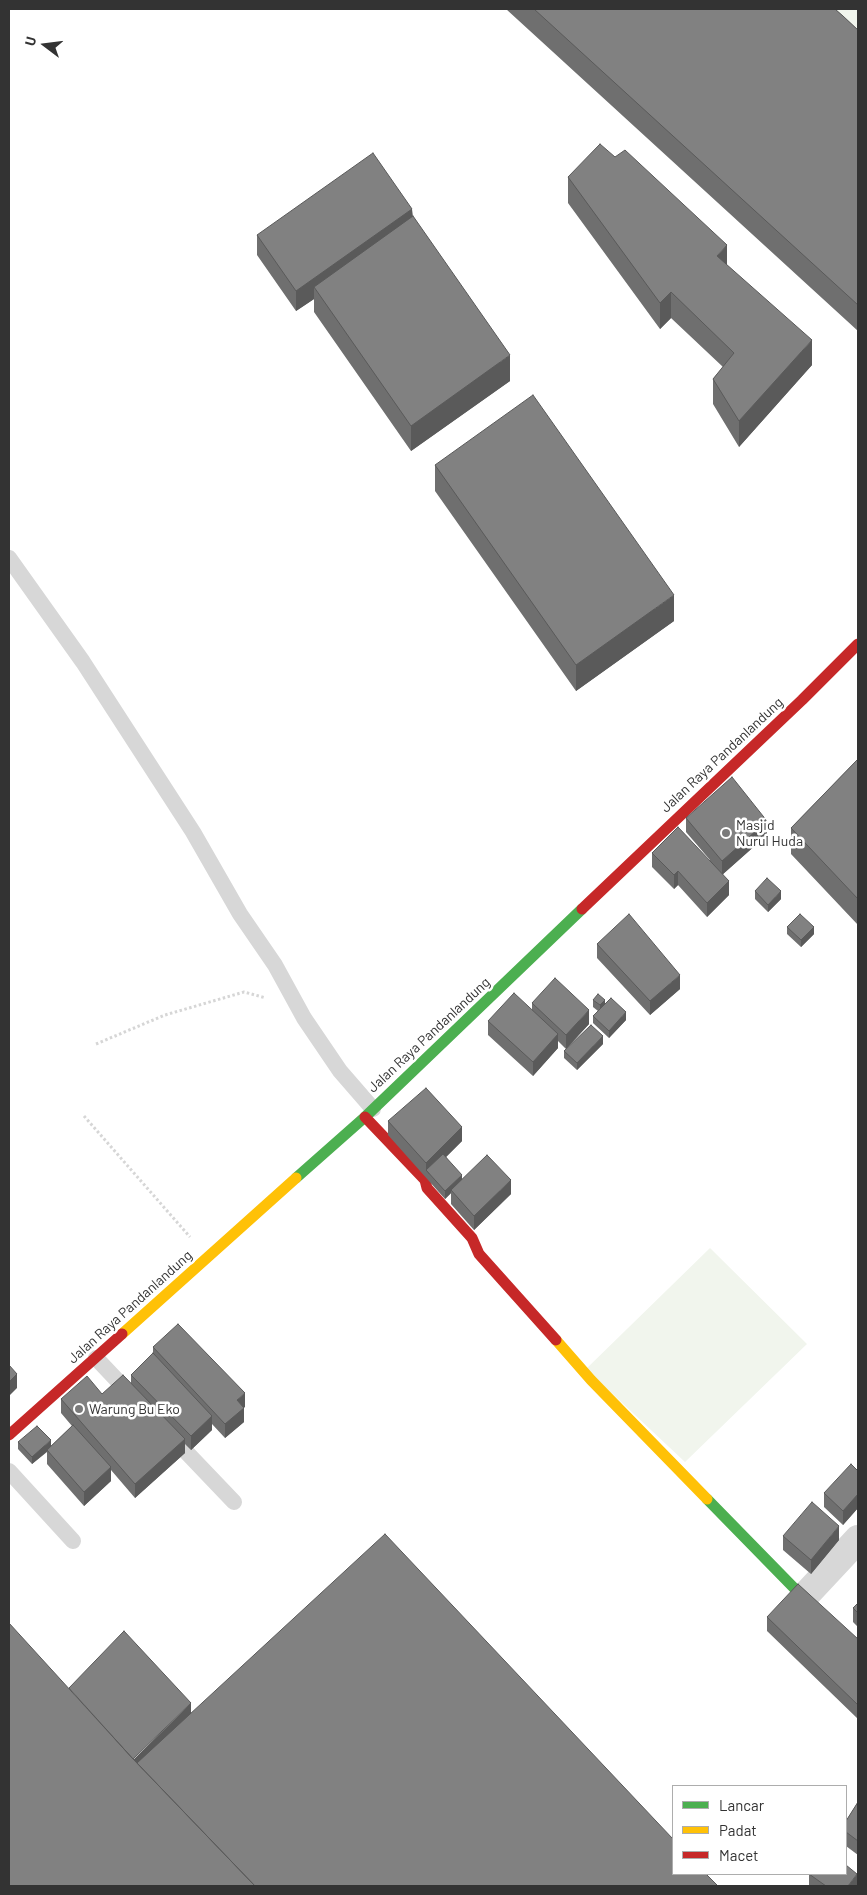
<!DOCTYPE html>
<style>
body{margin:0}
#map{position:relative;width:867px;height:1895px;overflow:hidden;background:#fff;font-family:Barlow,sans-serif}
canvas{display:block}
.frame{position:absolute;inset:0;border:10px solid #333;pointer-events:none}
.legend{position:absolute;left:672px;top:1785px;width:175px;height:90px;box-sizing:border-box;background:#fff;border:1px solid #adadad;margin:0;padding:6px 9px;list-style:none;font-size:15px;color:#333}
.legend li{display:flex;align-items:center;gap:10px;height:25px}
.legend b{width:25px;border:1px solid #adadad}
.north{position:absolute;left:20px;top:20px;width:50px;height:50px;-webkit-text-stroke:4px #fff;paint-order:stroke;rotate:285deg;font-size:14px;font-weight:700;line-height:20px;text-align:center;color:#333}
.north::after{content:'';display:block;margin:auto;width:18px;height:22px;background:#333;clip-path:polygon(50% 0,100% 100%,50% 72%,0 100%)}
</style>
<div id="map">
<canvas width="867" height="1895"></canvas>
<div class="frame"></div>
<ul class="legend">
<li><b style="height:6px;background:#4caf50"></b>Lancar</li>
<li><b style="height:6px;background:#ffc107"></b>Padat</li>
<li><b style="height:6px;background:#c62828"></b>Macet</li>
</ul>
<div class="north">U</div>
</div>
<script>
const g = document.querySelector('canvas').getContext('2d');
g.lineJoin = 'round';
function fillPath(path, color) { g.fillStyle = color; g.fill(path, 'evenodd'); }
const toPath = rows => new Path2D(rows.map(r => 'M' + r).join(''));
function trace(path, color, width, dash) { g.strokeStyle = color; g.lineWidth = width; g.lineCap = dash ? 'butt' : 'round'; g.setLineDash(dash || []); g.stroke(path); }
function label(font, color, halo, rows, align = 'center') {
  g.font = font + ' Barlow,sans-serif'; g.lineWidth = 5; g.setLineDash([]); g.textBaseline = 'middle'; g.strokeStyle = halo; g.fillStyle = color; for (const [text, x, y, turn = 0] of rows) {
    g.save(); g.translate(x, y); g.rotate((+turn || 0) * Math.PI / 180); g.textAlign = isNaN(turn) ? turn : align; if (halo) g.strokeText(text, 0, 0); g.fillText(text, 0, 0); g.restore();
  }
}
fillPath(toPath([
 [807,9,858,9,858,52],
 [710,1248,807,1344,685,1462,586,1369]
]), '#f1f5ed');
trace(toPath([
 [96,1044,165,1015,244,992,266,998],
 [84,1116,190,1237]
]), '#d6d6d6', 3, [2.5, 2.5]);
trace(toPath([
 [9,558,83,662,193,832,240,914,275,965,304,1018,340,1071,373,1109],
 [96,1358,132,1396],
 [170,1435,234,1502],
 [9,1471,73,1541]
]), '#d7d7d7', 16);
trace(toPath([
 [804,1597,858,1539]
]), '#d7d7d7', 28);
trace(toPath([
 [296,1178,365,1117,582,909],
 [707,1499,795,1589,858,1648]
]), '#4caf50', 11);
trace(toPath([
 [122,1334,296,1178],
 [556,1340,591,1380,707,1499]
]), '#ffc107', 11);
trace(toPath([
 [582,909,802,700,858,644],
 [365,1117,425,1180,427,1188,472,1238,479,1254,556,1340],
 [9,1435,122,1334]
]), '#c62828', 11);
fillPath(toPath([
 [506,9,835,9,858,30,858,331],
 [568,177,727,265,812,365,739,447,713,404,713,379,723,367,671,318,660,329,568,203],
 [412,209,413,216,510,381,411,451,314,312,314,299,296,311,257,255,257,235],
 [435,465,674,621,576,691,435,491],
 [858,759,858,925,791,854,791,828],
 [686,818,767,835,723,874,729,895,707,917,678,885,674,889,652,867,652,853,710,860,686,832],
 [755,891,781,899,768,912,755,899],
 [787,927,814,934,801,947,787,934],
 [597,944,680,989,650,1015,597,958],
 [593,1000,605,1004,626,1020,609,1038,593,1023,593,1016,598,1011,593,1007],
 [532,1003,589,1024,566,1049,558,1041,558,1048,533,1076,488,1035,488,1021,532,1011],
 [603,1044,577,1070,564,1058,564,1051],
 [388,1121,462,1141,446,1157,462,1179,511,1194,474,1230,451,1204,451,1193,445,1199,388,1135],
 [153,1347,245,1407,244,1407,244,1422,225,1438,212,1424,212,1430,191,1450,185,1444,185,1453,135,1498,111,1470,111,1481,84,1506,47,1464,47,1452,32,1464,18,1449,18,1442,51,1446,72,1426,61,1413,61,1399,102,1394,131,1383,131,1375,153,1353],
 [858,1466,858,1508,843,1525,824,1507,824,1493,857,1469,857,1468],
 [783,1536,839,1540,811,1574,783,1550],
 [858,1603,858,1627,853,1622,853,1608],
 [767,1617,858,1639,858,1719,767,1631],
 [858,1802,858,1855,846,1846,846,1821],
 [809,1874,857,1886,809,1886]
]), '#6f6f6f');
fillPath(toPath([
 [412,209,412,229,314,287,314,299,296,311,296,291],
 [727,245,727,270,717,256],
 [671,292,671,318,660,329,660,303],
 [812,340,812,365,739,447,739,421],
 [510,355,510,381,411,451,411,426],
 [674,595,674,621,576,691,576,665],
 [767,821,767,835,722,875,722,861],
 [678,871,678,885,674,889,674,875],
 [729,881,729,895,707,917,707,903],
 [781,891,781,899,768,912,768,905],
 [814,927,814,934,801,947,801,940],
 [680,975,680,989,650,1015,650,1001],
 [605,1000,605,1007,600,1012,600,1005],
 [589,1010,589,1024,566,1049,566,1035],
 [626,1012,626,1020,609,1038,609,1031],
 [558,1034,558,1048,533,1076,533,1062],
 [603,1036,603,1044,577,1070,577,1063],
 [462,1127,462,1141,429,1174,426,1170,426,1163],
 [462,1175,462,1182,451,1190,451,1193,445,1199,445,1191],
 [511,1180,511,1194,474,1230,474,1216],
 [17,1374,17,1388,9,1396,9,1382],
 [245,1393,245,1407,237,1413,244,1408,244,1422,225,1438,225,1424,237,1400],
 [212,1416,212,1430,191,1450,191,1436],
 [185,1439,185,1453,135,1498,135,1484],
 [51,1440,51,1448,32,1464,32,1457],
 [111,1467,111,1481,84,1506,84,1492],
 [858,1494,858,1508,843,1525,843,1511],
 [839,1526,839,1540,811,1574,811,1560],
 [191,1703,191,1724,141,1772,131,1762],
 [857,1874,857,1886,848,1886]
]), '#5a5a5a');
const building = toPath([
 [534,9,835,9,843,16,858,30,858,305,534,9],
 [600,144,615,157,625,150,727,245,717,256,812,340,739,421,713,379,734,353,671,292,660,303,568,177,600,144],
 [373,153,412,209,296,291,257,235,373,153],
 [413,216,510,355,411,426,314,287,413,216],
 [533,395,674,595,576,665,435,465,533,395],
 [858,759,858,899,791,828,858,759],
 [732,777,767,821,722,861,686,818,732,777],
 [678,827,729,881,707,903,678,871,674,875,652,853,678,827],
 [767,878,781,891,768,905,755,891,767,878],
 [629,914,680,975,650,1001,597,944,629,914],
 [800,914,814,927,801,940,787,927,800,914],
 [555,978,589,1010,566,1035,532,1003,555,978],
 [514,993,558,1034,533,1062,488,1021,514,993],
 [598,994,605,1000,600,1005,593,1000,598,994],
 [611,998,626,1012,609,1031,593,1016,611,998],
 [591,1025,603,1036,577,1063,564,1051,591,1025],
 [426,1088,462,1127,426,1163,388,1121,426,1088],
 [443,1154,462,1175,445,1191,426,1170,443,1154],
 [487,1155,511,1180,474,1216,451,1190,487,1155],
 [178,1324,245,1393,237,1400,244,1408,225,1424,153,1347,178,1324],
 [153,1353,212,1416,191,1436,131,1375,153,1353],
 [9,1365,17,1374,9,1382,9,1365],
 [123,1375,185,1439,135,1484,61,1399,87,1376,102,1394,123,1375],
 [73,1425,111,1467,84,1492,47,1450,73,1425],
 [37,1426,51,1440,32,1457,18,1442,37,1426],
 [851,1464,858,1471,858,1494,843,1511,824,1493,851,1464],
 [812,1502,839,1526,811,1560,783,1536,812,1502],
 [385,1534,673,1839,673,1874,706,1874,718,1886,255,1886,137,1763,385,1534],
 [798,1584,858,1639,858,1705,767,1617,798,1584],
 [858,1603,858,1613,853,1608,858,1603],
 [9,1623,134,1760,255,1886,9,1886,9,1623],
 [124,1631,191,1703,133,1759,69,1688,124,1631],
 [858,1802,858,1841,846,1832,846,1821,858,1802],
 [846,1865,857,1874,848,1886,826,1886,809,1874,846,1874,846,1865]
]);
fillPath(building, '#818181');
trace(building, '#5a5a5a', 1);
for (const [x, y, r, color] of [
 [726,833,5,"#7a7a7a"],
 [79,1409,5,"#7a7a7a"]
]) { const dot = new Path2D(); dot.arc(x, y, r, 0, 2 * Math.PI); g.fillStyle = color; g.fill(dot); trace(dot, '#fff', 2); }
label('14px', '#333', '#fff', [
 ["Jalan Raya Pandanlandung",722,755,-43],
 ["Jalan Raya Pandanlandung",429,1035,-43],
 ["Jalan Raya Pandanlandung",130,1307,-42]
]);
label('14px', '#333', '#fff', [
 ["Masjid",736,825],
 ["Nurul Huda",736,841],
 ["Warung Bu Eko",89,1409]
], 'left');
</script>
